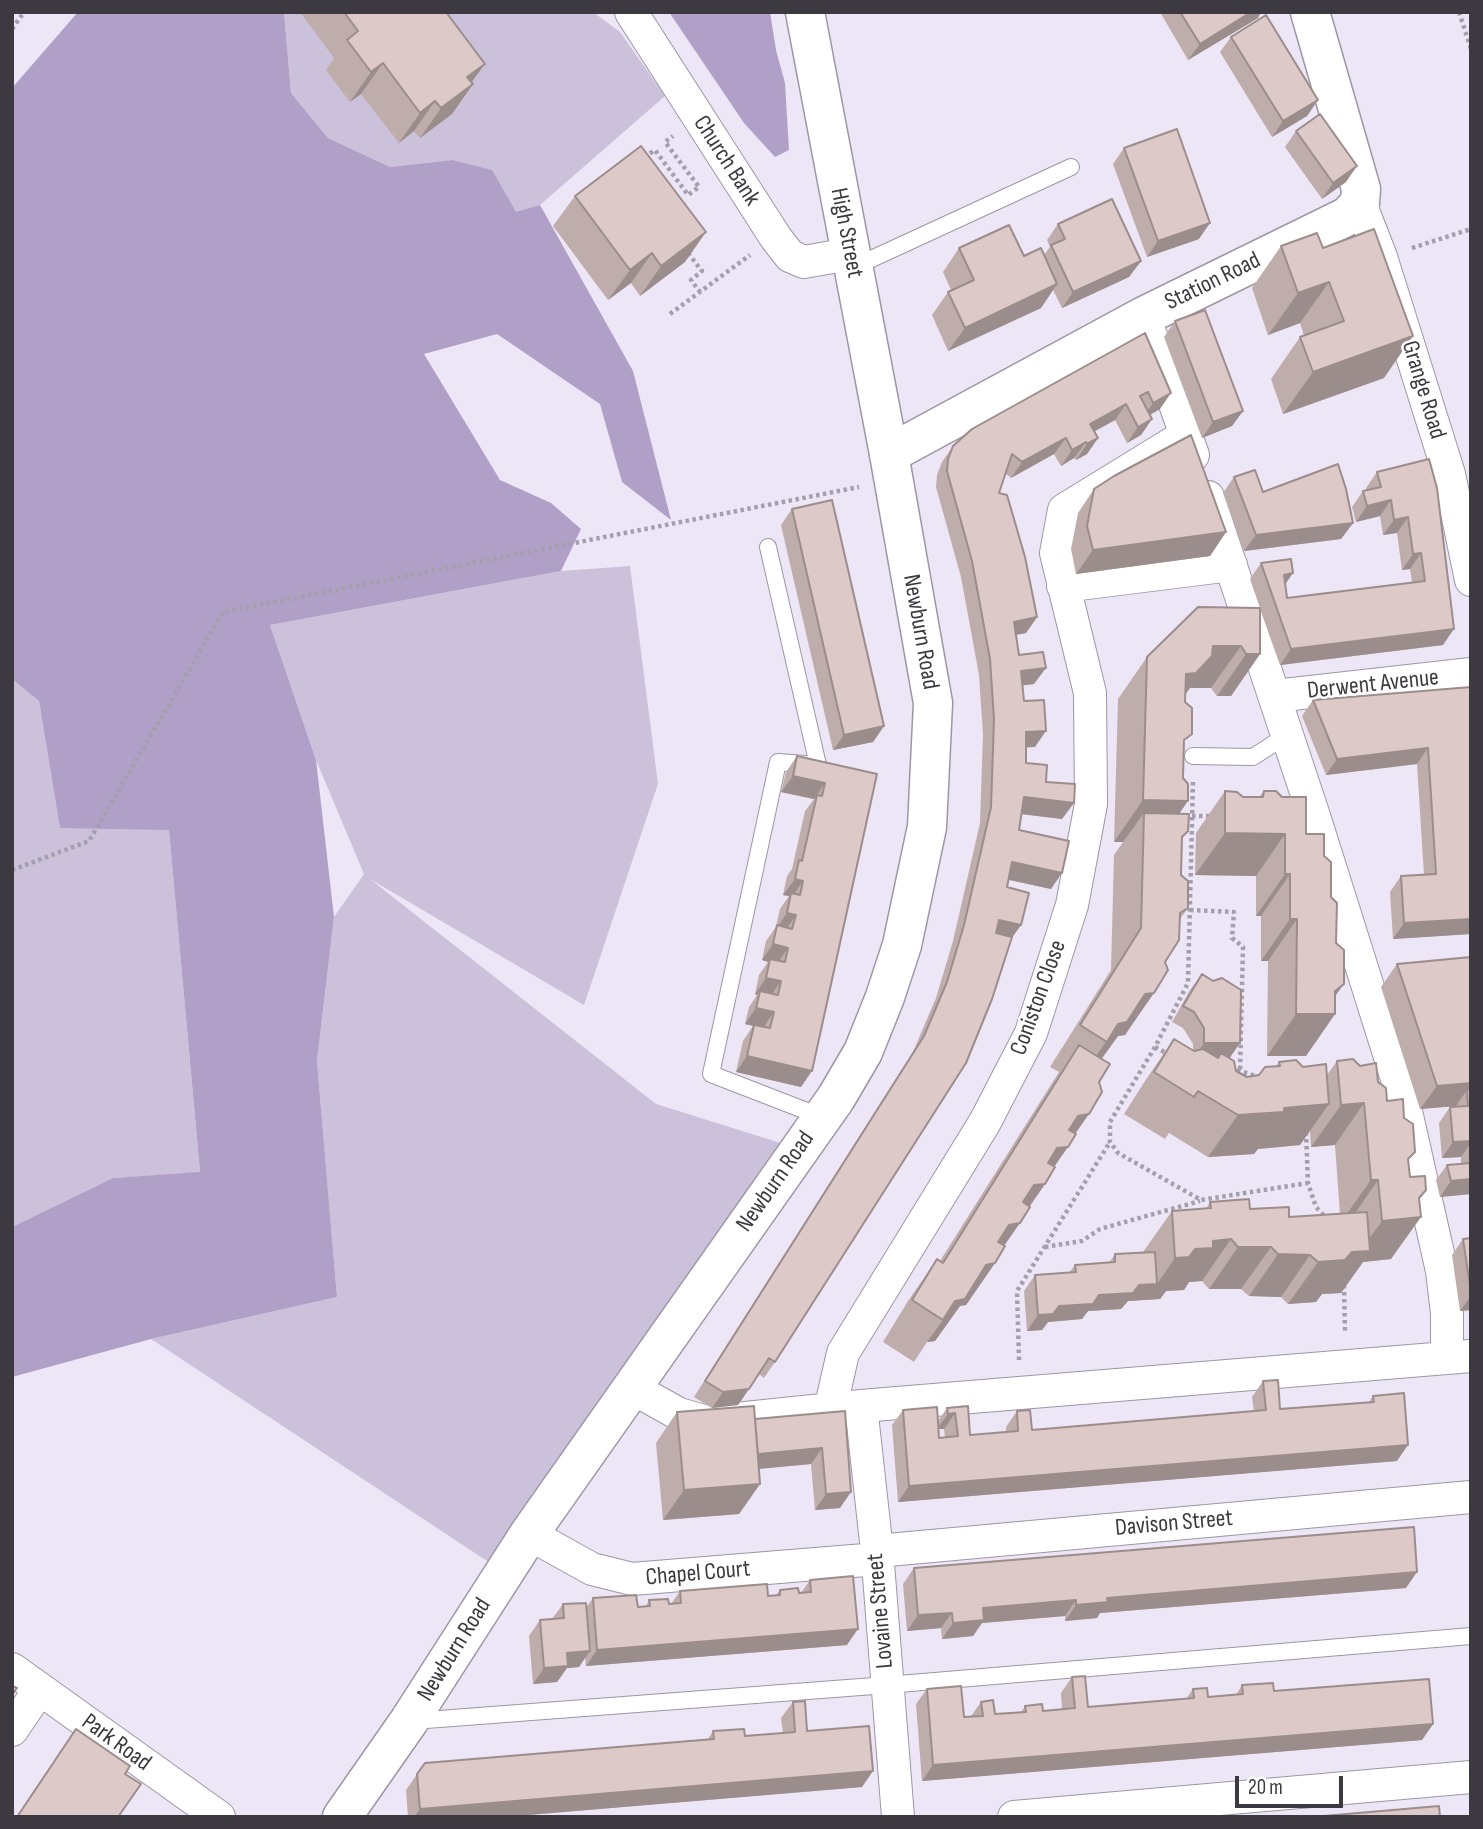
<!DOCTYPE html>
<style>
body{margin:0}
#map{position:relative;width:1483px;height:1829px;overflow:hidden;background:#ede6f7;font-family:"Sofia Sans Condensed",sans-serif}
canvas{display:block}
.frame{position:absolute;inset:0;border:14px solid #3c3a40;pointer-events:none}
.scale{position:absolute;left:1235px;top:1776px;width:108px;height:32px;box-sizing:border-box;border:4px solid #3c3a40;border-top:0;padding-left:9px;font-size:21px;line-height:24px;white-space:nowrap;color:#3c3a40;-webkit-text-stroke:5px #fff;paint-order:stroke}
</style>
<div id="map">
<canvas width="1483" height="1829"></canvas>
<div class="frame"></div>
<div class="scale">20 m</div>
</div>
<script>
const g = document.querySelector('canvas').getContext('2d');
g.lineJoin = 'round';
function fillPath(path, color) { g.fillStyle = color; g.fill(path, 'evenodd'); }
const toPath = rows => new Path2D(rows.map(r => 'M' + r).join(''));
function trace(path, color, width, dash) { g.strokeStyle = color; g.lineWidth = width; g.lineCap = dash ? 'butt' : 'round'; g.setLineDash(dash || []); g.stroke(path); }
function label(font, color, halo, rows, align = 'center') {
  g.font = font + ' "Sofia Sans Condensed",sans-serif'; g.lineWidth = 5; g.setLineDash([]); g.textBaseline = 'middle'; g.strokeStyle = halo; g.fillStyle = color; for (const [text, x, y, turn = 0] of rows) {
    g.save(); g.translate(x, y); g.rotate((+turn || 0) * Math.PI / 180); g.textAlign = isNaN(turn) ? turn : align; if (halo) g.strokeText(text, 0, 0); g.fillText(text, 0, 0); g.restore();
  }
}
fillPath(toPath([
 [284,12,593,12,620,32,665,96,540,205,517,213,452,160,390,167,328,138,291,93],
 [630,566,658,784,584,1005,370,879,656,1104,787,1145,490,1563,151,1339,337,1297,317,1061,334,917,364,874,316,760,270,625,561,571],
 [12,679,39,701,60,827,169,829,200,1173,113,1178,12,1227]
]), '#ccc1db');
fillPath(toPath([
 [78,12,284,12,291,93,328,138,390,167,452,160,492,170,516,212,540,205,633,371,671,520,622,482,600,404,497,334,424,354,500,480,551,503,581,529,561,571,270,625,316,760,334,917,317,1061,337,1297,151,1339,12,1377,12,1227,113,1178,200,1172,169,830,60,828,39,701,12,679,12,88],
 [669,12,770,12,776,50,785,83,789,150,775,157,744,123]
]), '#b09fc7');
const lane = toPath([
 [854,267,1071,167],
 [768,547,818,765,778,762,711,1074,822,1117],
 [1193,756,1253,757,1287,735],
 [413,1721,887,1685,1471,1636]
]);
const street = toPath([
 [631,12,776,238,790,256,804,262,849,254],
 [1360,203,1381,257,1449,474,1471,580],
 [1144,316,1193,455],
 [1208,497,1314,816,1403,1098,1442,1271,1447,1313,1447,1357],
 [1063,586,1231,565],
 [1275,696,1471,674],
 [632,1388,679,1414,707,1422,861,1406,1471,1356],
 [861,1406,877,1551,898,1817],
 [830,1410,843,1353,985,1122,1031,1033,1072,905,1091,804,1090,693,1056,553,1064,510,1186,435],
 [529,1534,592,1569,632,1579,877,1559],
 [877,1551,1471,1497],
 [12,1669,219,1817],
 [12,1730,40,1689],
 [1014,1817,1471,1777]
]);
const secondary = toPath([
 [889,454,1144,316,1348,216,1360,203,1361,189,1310,12]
]);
const primary = toPath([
 [342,1817,409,1721,529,1534,836,1098,863,1052,885,997,902,945,927,827,933,703,889,454,805,12]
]);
trace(lane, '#9d96a5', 18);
trace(street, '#9d96a5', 34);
trace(secondary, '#9d96a5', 41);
trace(primary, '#9d96a5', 41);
trace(toPath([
 [1459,12,1471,49],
 [12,29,24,12],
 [647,158,646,156,655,150,688,195,699,187,665,142,673,136],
 [1412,248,1471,229],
 [688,253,702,271,691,280,700,292],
 [670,314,750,255],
 [1193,782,1188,983,1155,1047,1110,1122,1110,1142,1118,1153,1201,1200,1308,1183],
 [1192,816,1212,816],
 [12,870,89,841,223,612,859,487],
 [1190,910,1234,912,1232,938,1243,947,1240,1071],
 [1155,1047,1170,1055],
 [1230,1071,1240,1071,1259,1077],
 [1306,1132,1308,1183,1316,1207,1325,1217],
 [1045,1247,1082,1241,1100,1229,1200,1201],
 [1344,1285,1345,1333],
 [1019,1360,1017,1291,1110,1142]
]), '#a49fac', 4.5, [3.5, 3.5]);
trace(lane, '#fff', 16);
trace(street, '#fff', 32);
trace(secondary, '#fff', 38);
trace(primary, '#fff', 38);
fillPath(toPath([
 [300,12,446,12,473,84,452,114,420,138,414,131,399,143,361,94,350,102,326,70,334,58],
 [1160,12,1261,12,1258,18,1188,60],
 [1231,37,1318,100,1307,116,1272,137,1220,52],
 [1296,131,1346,182,1322,199,1285,147],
 [1124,148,1199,239,1147,257,1113,164],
 [575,196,685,262,640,296,631,283,608,300,553,226],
 [1058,224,1141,261,1129,277,1062,308,1053,290,1041,308,948,351,932,315,948,292,951,290,943,272,959,248,1024,256,1044,255,1050,247,1047,240],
 [1281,246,1323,248,1384,378,1283,414,1271,379,1300,337,1304,336,1300,323,1268,335,1252,288],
 [1175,321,1243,411,1232,426,1202,438,1164,337],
 [1145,333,1160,409,1150,415,1152,419,1141,435,1127,443,1115,420,1095,431,1098,438,1087,454,1076,460,1074,458,1061,466,1054,454,1011,478,1005,473,999,493,1037,617,1026,633,1016,635,1019,655,1034,684,1023,685,1024,701,1035,747,1026,747,1026,763,1046,782,1062,819,1021,814,1019,830,1051,889,1009,880,1007,887,1021,925,1012,938,775,1362,764,1378,759,1374,738,1405,712,1408,694,1397,913,1052,936,998,953,941,980,823,983,734,979,675,961,577,936,487,937,475,942,462,953,446],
 [1429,459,1443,645,1280,665,1260,609,1260,654,1231,696,1217,696,1211,688,1190,688,1185,695,1180,814,1182,840,1181,875,1188,908,1180,919,1165,962,1125,1035,1118,1036,1101,1059,1099,1082,1075,1134,1054,1167,1045,1184,1004,1246,995,1263,966,1305,960,1306,935,1341,927,1342,914,1362,883,1342,908,1301,937,1259,940,1261,1059,1072,1050,1067,1111,970,1114,855,1123,842,1114,842,1118,699,1147,657,1260,608,1250,579,1261,563,1285,585,1287,598,1412,582,1410,569,1402,570,1397,533,1383,535,1380,516,1356,522,1352,507,1363,491,1366,491,1366,488,1377,472],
 [1234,477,1263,492,1353,523,1341,539,1244,551,1223,493],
 [1094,489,1226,532,1210,556,1076,574,1071,549,1078,513],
 [792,509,884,726,873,742,833,750,781,525],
 [1471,687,1471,934,1393,939,1390,892,1401,876,1424,875,1417,764,1326,775,1302,716,1313,700],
 [797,756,877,774,801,1087,736,1072,743,1041,753,1026,745,1024,749,1007,757,995,755,994,759,975,768,962,762,960,766,941,776,927,780,909,789,896,783,895,787,876,792,869,805,811,814,799,781,792,786,772],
 [1225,791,1243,797,1259,797,1264,791,1306,834,1324,856,1331,897,1335,1014,1306,1056,1267,1056,1268,961,1261,961,1261,916,1256,916,1256,876,1195,875,1196,833],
 [1471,957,1471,1194,1440,1197,1436,1180,1447,1165,1461,1164,1461,1157,1442,1158,1439,1123,1450,1107,1456,1106,1420,1109,1381,987,1397,964],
 [1202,974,1229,1058,1236,1071,1247,1077,1259,1075,1276,1066,1279,1062,1303,1067,1327,1075,1337,1061,1360,1066,1378,1082,1387,1101,1408,1162,1410,1177,1419,1200,1391,1259,1363,1262,1341,1293,1322,1294,1316,1302,1288,1304,1281,1297,1249,1296,1241,1289,1209,1289,1202,1281,1189,1282,1184,1290,1166,1291,1160,1299,1128,1301,1121,1309,1088,1311,1082,1319,1048,1322,1042,1330,1027,1331,1024,1291,1035,1275,1069,1273,1075,1265,1109,1263,1115,1254,1143,1252,1172,1211,1206,1209,1210,1202,1289,1217,1340,1214,1335,1145,1311,1147,1310,1131,1300,1145,1258,1149,1254,1154,1208,1157,1169,1133,1165,1139,1124,1114,1145,1081,1174,1039,1193,1050,1193,1044,1183,1028,1172,1022,1190,990],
 [1471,1238,1471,1310,1460,1311,1452,1255,1463,1239],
 [1263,1381,1280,1409,1369,1402,1373,1396,1397,1461,898,1502,892,1425,903,1410,938,1421,947,1408,968,1406,970,1435,1006,1432,1006,1427,1017,1411,1032,1430,1254,1411,1252,1397],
 [938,1429,944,1429,945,1437,939,1438],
 [845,1411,840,1508,815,1510,811,1464,759,1469,760,1484,739,1514,663,1520,656,1443,677,1412,755,1419],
 [914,1568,1406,1588,1100,1613,1097,1618,1065,1621,1065,1616,982,1623,973,1636,942,1639,941,1628,907,1631,903,1584],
 [810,1580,847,1645,586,1666,585,1657,579,1667,567,1668,557,1682,533,1684,529,1636,540,1620,552,1619,563,1604,586,1608,593,1598,638,1607,646,1606,649,1600,671,1604,680,1591,768,1596,776,1595,780,1590,801,1593],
 [1072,1677,1088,1707,1186,1699,1193,1689,1208,1697,1236,1695,1242,1685,1433,1724,1422,1740,922,1781,916,1704,927,1689,964,1717,971,1716,981,1702,995,1714,1021,1712,1025,1706,1043,1711,1062,1709,1061,1693],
 [793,1702,807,1731,862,1787,504,1817,408,1817,406,1790,425,1763,708,1739,713,1731,745,1736,783,1733,781,1718]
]), '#beadab');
fillPath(toPath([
 [1251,12,1261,12,1258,18,1188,60,1200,44],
 [383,63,361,94,350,102,371,72],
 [485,64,468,87,473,84,452,114,420,138,441,108,467,77],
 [1318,100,1307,116,1272,137,1283,121],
 [435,101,414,131,399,143,420,113],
 [1357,166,1346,182,1322,199,1333,183],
 [1210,223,1199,239,1147,257,1158,241],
 [706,232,685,262,640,296,661,266],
 [652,253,631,283,608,300,630,270],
 [1141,261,1129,277,1062,308,1073,292],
 [1329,282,1300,323,1268,335,1298,293],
 [1057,284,1041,308,948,351,965,328],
 [1413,336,1384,378,1283,414,1313,372],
 [1171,393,1160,409,1142,419,1153,403],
 [1126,404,1115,420,1079,440,1090,424],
 [1243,411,1232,426,1202,438,1213,422],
 [1152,419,1141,435,1127,443,1138,427],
 [1066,438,1054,454,1011,478,1022,462],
 [1098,438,1087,454,1076,460,1087,444],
 [1086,442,1074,458,1061,466,1072,450],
 [1391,500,1380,516,1356,522,1367,506],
 [1408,517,1397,533,1383,535,1394,520],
 [1353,523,1341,539,1244,551,1256,535],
 [1226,532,1210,556,1076,574,1093,550],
 [1421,553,1410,569,1402,570,1413,554],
 [1293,573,1282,589,1284,575],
 [1037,617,1026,633,1003,637,1014,622],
 [1454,629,1443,645,1280,665,1291,649],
 [1213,646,1241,646,1211,688,1190,688,1182,698,1186,674],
 [1246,654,1260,654,1231,696,1217,696],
 [1046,668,1034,684,1010,687,1021,671],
 [884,726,873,742,833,750,844,735],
 [1046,731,1035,747,1015,748,1026,732],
 [1428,748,1417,764,1326,775,1337,759],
 [793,776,825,783,814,799,781,792],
 [1024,797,1074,803,1062,819,1013,813],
 [1143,800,1188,801,1159,843,1144,813,1123,842,1114,842],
 [1225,833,1285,834,1256,876,1195,875],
 [1012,862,1062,873,1051,889,1001,878],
 [1285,874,1290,874,1261,916,1256,916],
 [795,879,803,881,792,897,791,893,789,896,783,895],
 [787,913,796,915,785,931,776,929],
 [1290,919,1297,919,1268,961,1261,961],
 [1471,919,1471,934,1393,939,1404,923],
 [999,920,1021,925,1009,941,988,936],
 [773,944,788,948,777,964,770,959,768,962,762,960],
 [766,978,781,981,770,997,760,991,757,995,755,994],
 [1344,984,1322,1014,1335,1014,1306,1056,1267,1056,1296,1014,1335,991],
 [1154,993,1125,1035,1118,1036,1098,1064,1090,1065,1118,1024,1145,994],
 [756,1008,774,1012,763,1028,745,1024],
 [1204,1043,1240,1043,1229,1059,1193,1059],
 [747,1056,812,1071,801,1087,736,1072],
 [1471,1083,1471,1105,1467,1090,1456,1106,1420,1109,1437,1086],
 [1364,1103,1335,1145,1311,1147,1341,1105],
 [1329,1104,1300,1145,1258,1149,1254,1154,1208,1157,1238,1115,1284,1108],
 [1089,1114,1066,1147,1068,1147,1042,1184,1045,1184,1017,1223,1020,1223,992,1263,995,1263,966,1305,960,1306,935,1341,927,1342,943,1320,942,1319,980,1267,1078,1116],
 [1471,1141,1471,1143,1461,1157,1442,1158,1453,1142],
 [1471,1179,1471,1194,1440,1197,1451,1181],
 [1371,1180,1378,1180,1349,1222,1341,1222],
 [1426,1190,1406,1218,1421,1217,1391,1259,1363,1262,1341,1293,1322,1294,1316,1302,1288,1304,1318,1262,1352,1252,1360,1251,1382,1221,1419,1198],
 [1231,1239,1202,1281,1189,1282,1184,1290,1166,1291,1160,1299,1128,1301,1121,1309,1088,1311,1082,1319,1048,1322,1042,1330,1027,1331,1038,1315,1059,1306,1139,1285,1157,1284,1175,1258,1213,1241],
 [1238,1247,1271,1247,1241,1289,1209,1289],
 [1278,1254,1310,1255,1281,1297,1249,1296],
 [1471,1296,1471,1310,1460,1311],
 [749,1389,738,1405,712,1408,723,1392],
 [955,1413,944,1429,937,1429,948,1414],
 [1408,1445,1397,1461,898,1502,909,1486],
 [822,1448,811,1464,746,1470,757,1454],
 [760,1484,739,1514,663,1520,684,1490],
 [851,1492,840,1508,815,1510,826,1494],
 [1417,1572,1406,1588,1100,1613,1097,1618,1065,1621,1076,1605,1107,1598],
 [1076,1600,1065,1616,982,1623,973,1636,942,1639,953,1623,983,1608],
 [952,1613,941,1628,907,1631,918,1615],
 [858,1629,847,1645,586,1666,597,1650],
 [590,1651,579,1667,567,1668,557,1682,533,1684,544,1668,567,1653],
 [1433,1724,1422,1740,922,1781,933,1765],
 [873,1771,862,1787,504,1817,414,1817,420,1809]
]), '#9b8d8b');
const building = toPath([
 [344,12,446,12,485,64,467,77,473,84,441,108,435,101,420,113,383,63,371,72,347,40,358,31,344,12],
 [1180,12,1251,12,1200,44,1180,12],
 [1266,15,1318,100,1283,121,1231,37,1266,15],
 [1320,114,1357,166,1333,183,1296,131,1320,114],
 [1177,129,1210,223,1158,241,1124,148,1177,129],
 [641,146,706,232,661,266,652,253,630,270,575,196,641,146],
 [1112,199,1141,261,1073,292,1051,245,1065,239,1058,224,1112,199],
 [1009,225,1024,256,1041,248,1057,284,965,328,948,292,974,280,959,248,1009,225],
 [1374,229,1413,336,1313,372,1300,337,1344,321,1329,282,1298,293,1281,246,1317,233,1323,248,1374,229],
 [1205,310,1243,411,1213,422,1175,321,1205,310],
 [1145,333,1171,393,1153,403,1148,392,1140,396,1152,419,1138,427,1126,404,1090,424,1098,438,1087,444,1086,442,1072,450,1066,438,1022,462,1012,454,999,493,1007,495,1025,557,1037,617,1014,622,1019,655,1043,652,1046,668,1021,671,1024,701,1044,700,1046,731,1026,732,1026,763,1047,765,1046,782,1075,784,1074,803,1024,797,1019,830,1069,841,1062,873,1012,862,1007,887,1029,893,1021,925,999,920,996,933,1012,937,992,999,966,1063,775,1362,769,1358,749,1389,723,1392,705,1381,924,1036,947,982,964,925,991,807,994,719,990,659,972,561,947,471,948,459,953,446,972,429,1145,333],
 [1191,435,1226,532,1093,550,1087,526,1094,489,1114,476,1191,435],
 [1429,459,1437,488,1454,629,1291,649,1261,563,1291,559,1293,573,1284,575,1287,598,1425,581,1421,553,1413,554,1408,517,1394,520,1391,500,1367,506,1363,491,1381,487,1377,472,1429,459],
 [1338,464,1346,489,1353,523,1256,535,1234,477,1255,470,1263,492,1338,464],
 [832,500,884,726,844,735,792,509,832,500],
 [1198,607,1260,608,1260,654,1246,654,1241,646,1213,646,1212,656,1196,673,1186,674,1185,702,1192,708,1192,734,1184,740,1183,778,1188,784,1188,801,1143,800,1147,657,1198,607],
 [1471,687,1471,919,1404,923,1401,876,1436,874,1428,748,1337,759,1313,700,1471,687],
 [797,756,877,774,812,1071,747,1056,754,1025,770,1028,774,1012,756,1008,760,991,778,995,781,981,766,978,770,959,785,962,788,948,773,944,777,925,792,929,796,915,787,913,791,893,800,895,803,881,795,879,799,860,802,861,817,795,822,796,825,783,793,776,797,756],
 [1225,791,1237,792,1243,797,1263,797,1264,791,1276,791,1282,797,1306,797,1306,834,1324,834,1324,856,1331,862,1331,897,1337,903,1336,943,1344,950,1344,984,1335,991,1335,1014,1296,1014,1297,919,1290,919,1290,874,1285,874,1285,834,1225,833,1225,791],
 [1144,813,1189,814,1188,831,1182,837,1181,875,1188,881,1188,908,1180,913,1179,940,1165,962,1168,970,1154,993,1145,994,1127,1022,1118,1024,1107,1042,1080,1025,1141,928,1144,813],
 [1471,957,1471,1083,1437,1086,1397,964,1471,957],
 [1202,974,1213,981,1222,978,1241,990,1240,1043,1204,1043,1204,1028,1194,1012,1183,1006,1202,974],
 [1174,1039,1194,1051,1203,1049,1218,1058,1221,1053,1234,1061,1236,1071,1247,1077,1259,1075,1265,1067,1280,1066,1279,1062,1296,1060,1303,1067,1326,1064,1329,1104,1284,1108,1284,1112,1238,1115,1198,1091,1194,1097,1154,1072,1174,1039],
 [1079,1045,1110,1064,1099,1082,1102,1092,1089,1114,1078,1116,1069,1130,1076,1134,1068,1147,1057,1148,1048,1163,1055,1167,1045,1184,1034,1185,1023,1202,1030,1207,1020,1223,1009,1225,998,1242,1005,1246,995,1263,986,1265,965,1299,955,1301,943,1320,912,1300,937,1259,943,1263,1079,1045],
 [1353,1059,1360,1066,1376,1063,1378,1082,1386,1088,1387,1101,1403,1099,1404,1118,1413,1124,1415,1152,1408,1159,1410,1177,1425,1176,1426,1190,1419,1198,1421,1217,1382,1221,1378,1180,1371,1180,1364,1103,1341,1105,1337,1061,1353,1059],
 [1467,1090,1471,1090,1471,1141,1453,1142,1450,1107,1468,1106,1467,1090],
 [1471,1163,1471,1179,1451,1181,1447,1165,1471,1163],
 [1249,1199,1250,1209,1289,1207,1289,1217,1367,1212,1370,1251,1352,1252,1345,1260,1318,1262,1310,1255,1278,1254,1271,1247,1238,1247,1231,1239,1213,1241,1213,1248,1195,1249,1189,1257,1175,1258,1172,1211,1211,1208,1210,1202,1249,1199],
 [1471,1238,1471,1292,1463,1239,1471,1238],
 [1155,1252,1157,1284,1139,1285,1133,1293,1099,1295,1093,1304,1059,1306,1053,1314,1038,1315,1035,1275,1076,1272,1075,1265,1115,1262,1115,1254,1155,1252],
 [1278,1380,1280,1409,1374,1402,1373,1396,1404,1393,1408,1445,909,1486,903,1410,937,1407,939,1438,958,1436,955,1413,948,1414,947,1408,968,1406,970,1435,1018,1431,1017,1411,1030,1410,1032,1430,1266,1410,1263,1381,1278,1380],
 [754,1406,760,1484,684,1490,677,1412,754,1406],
 [845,1411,851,1492,826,1494,822,1448,758,1454,755,1419,845,1411],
 [1414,1527,1417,1572,1107,1598,1108,1602,1076,1605,1076,1600,983,1608,984,1620,953,1623,952,1613,918,1615,914,1568,1414,1527],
 [853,1576,858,1629,597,1650,593,1598,636,1595,638,1607,650,1606,649,1600,668,1599,669,1604,681,1603,680,1591,767,1584,768,1596,780,1595,780,1590,798,1588,799,1593,811,1592,810,1580,853,1576],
 [586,1603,590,1651,567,1653,568,1666,544,1668,540,1620,564,1618,563,1604,586,1603],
 [1085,1676,1088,1707,1194,1698,1193,1689,1207,1688,1208,1697,1243,1694,1242,1685,1273,1683,1274,1691,1429,1679,1433,1724,933,1765,927,1689,961,1686,964,1717,983,1716,981,1702,993,1700,995,1714,1026,1712,1025,1706,1042,1704,1043,1711,1075,1708,1072,1677,1085,1676],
 [12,1686,17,1688,12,1695,12,1686],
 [805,1701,807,1731,869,1726,873,1771,420,1809,417,1774,425,1763,714,1739,713,1731,744,1729,745,1736,795,1732,793,1702,805,1701],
 [76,1729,130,1766,125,1774,141,1784,118,1817,17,1817,76,1729],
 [1439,1806,1440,1817,1312,1817,1439,1806]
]);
fillPath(building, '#ddc9c7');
trace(building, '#9b8d8b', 2);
label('24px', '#3c3a40', '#fff', [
 ["Church Bank",726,161,57],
 ["High Street",846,233,79],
 ["Station Road",1213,282,-26],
 ["Grange Road",1423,390,73],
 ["Newburn Road",920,632,80],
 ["Derwent Avenue",1373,685,-6],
 ["Coniston Close",1039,998,-70],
 ["Newburn Road",776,1182,-55],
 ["Davison Street",1174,1524,-5],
 ["Chapel Court",698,1574,-5],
 ["Lovaine Street",881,1611,-95],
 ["Newburn Road",455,1650,-58],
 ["Park Road",116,1743,36]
]);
</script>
